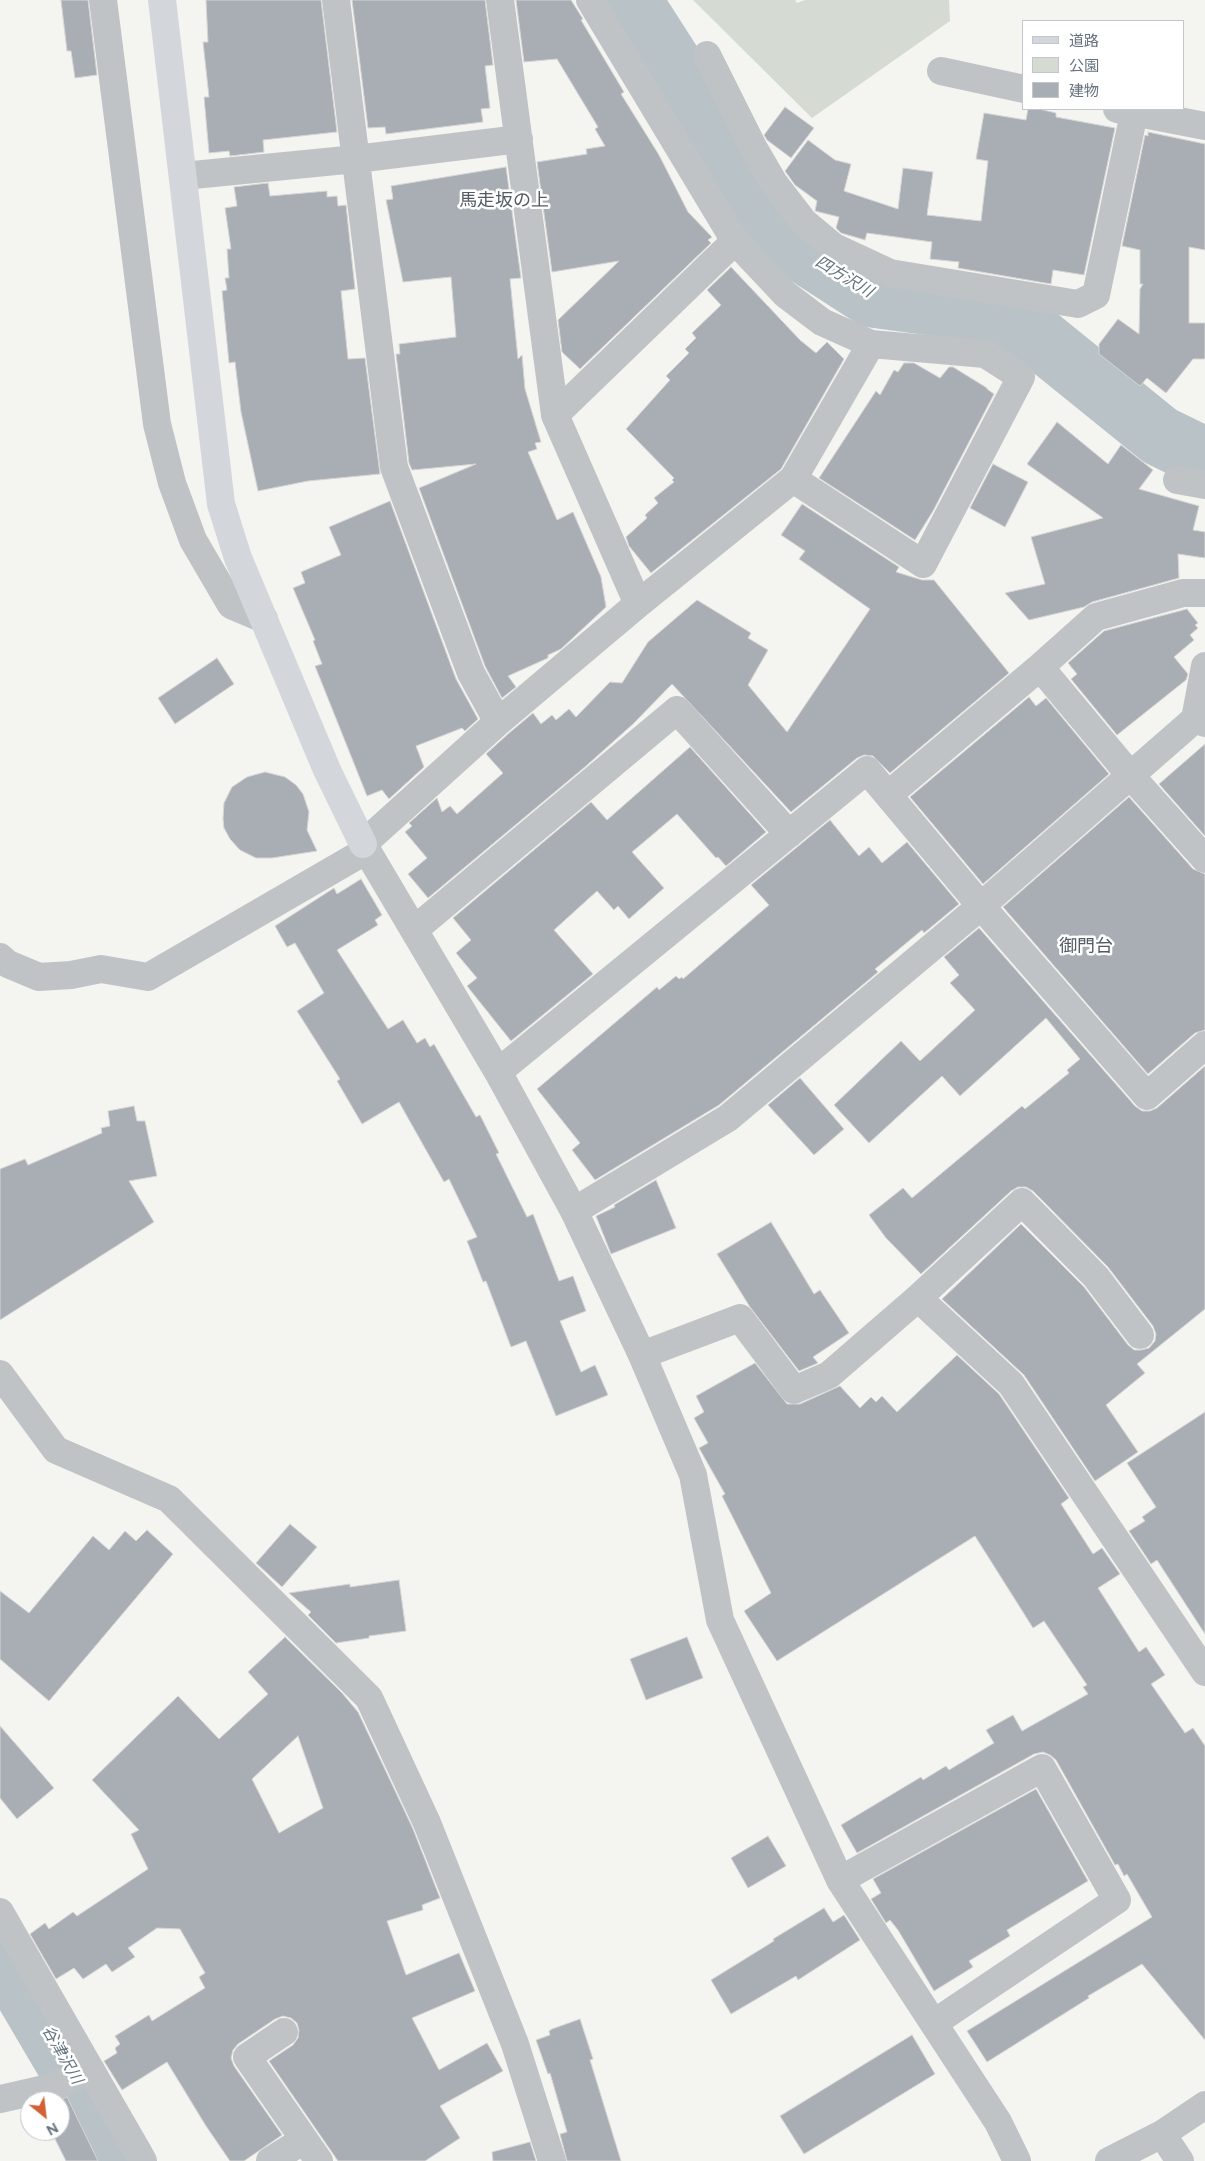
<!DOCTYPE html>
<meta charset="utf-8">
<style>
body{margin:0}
#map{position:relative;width:1205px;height:2161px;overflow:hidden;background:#f4f4f1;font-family:Figtree,"Noto Sans JP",sans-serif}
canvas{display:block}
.legend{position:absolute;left:1022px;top:20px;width:162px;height:90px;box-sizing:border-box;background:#fff;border:1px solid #c2c7cc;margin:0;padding:6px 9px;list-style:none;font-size:15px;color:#66727f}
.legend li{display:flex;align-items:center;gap:10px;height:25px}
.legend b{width:25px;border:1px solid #c2c7cc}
.north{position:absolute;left:20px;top:2091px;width:50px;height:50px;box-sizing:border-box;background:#fff;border:1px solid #c2c7cc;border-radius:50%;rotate:151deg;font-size:14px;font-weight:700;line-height:20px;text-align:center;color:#66727f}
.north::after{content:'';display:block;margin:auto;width:18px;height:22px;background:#d26032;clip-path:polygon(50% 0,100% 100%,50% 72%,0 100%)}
</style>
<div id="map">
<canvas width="1205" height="2161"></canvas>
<ul class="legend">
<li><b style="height:6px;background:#d3d7db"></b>道路</li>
<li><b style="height:14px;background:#d5dbd2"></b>公園</li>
<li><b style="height:14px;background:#a9aeb4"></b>建物</li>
</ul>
<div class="north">N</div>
</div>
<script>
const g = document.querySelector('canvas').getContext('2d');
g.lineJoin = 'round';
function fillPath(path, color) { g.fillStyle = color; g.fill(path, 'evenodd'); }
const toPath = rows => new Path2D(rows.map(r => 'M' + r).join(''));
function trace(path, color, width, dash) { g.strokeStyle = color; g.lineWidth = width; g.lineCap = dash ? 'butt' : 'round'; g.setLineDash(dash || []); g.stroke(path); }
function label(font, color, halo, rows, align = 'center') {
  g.font = font + ' Figtree,"Noto Sans JP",sans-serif'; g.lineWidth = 5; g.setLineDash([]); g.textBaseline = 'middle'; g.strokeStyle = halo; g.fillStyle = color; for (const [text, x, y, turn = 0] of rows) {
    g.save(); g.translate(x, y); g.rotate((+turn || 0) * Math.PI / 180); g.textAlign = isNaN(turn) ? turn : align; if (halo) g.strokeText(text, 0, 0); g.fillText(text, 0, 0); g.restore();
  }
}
fillPath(toPath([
 [693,0,795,0,797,3,805,0,949,0,950,21,812,118]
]), '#d5dbd2');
trace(toPath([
 [631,0,773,222,807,255,872,297,983,312,1029,330,1160,436,1205,458],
 [0,1950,124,2161]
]), '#b9c3c7', 61);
const building = toPath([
 [61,0,88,0,97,75,75,78,71,51,67,51,61,0],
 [206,0,321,0,337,132,263,140,264,152,230,156,229,151,209,153,204,97,209,97,203,42,208,42,206,0],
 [352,0,485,0,493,65,485,66,490,108,481,109,483,122,386,134,385,127,368,128,352,0],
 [516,0,571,0,583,19,581,20,624,92,621,94,659,155,688,212,712,237,708,240,711,243,580,369,562,352,558,320,619,261,552,272,537,162,587,154,586,149,605,146,595,129,598,127,557,59,524,62,516,0],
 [785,107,814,128,791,158,767,140,764,135,785,107],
 [1028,109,1039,109,1056,113,1056,117,1115,128,1084,275,1053,270,1051,284,958,268,959,262,930,259,932,242,867,233,865,240,841,233,836,228,839,217,815,211,817,201,795,185,785,171,808,140,835,160,851,164,844,191,898,209,903,168,933,172,927,215,981,221,988,161,976,159,984,113,1026,120,1028,109],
 [1148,132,1205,144,1205,250,1189,247,1189,323,1205,323,1205,359,1193,359,1166,393,1147,378,1140,386,1099,354,1099,344,1118,319,1139,334,1140,289,1143,284,1140,284,1140,250,1122,246,1145,135,1148,136,1148,132],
 [506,167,521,278,510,279,518,359,522,355,525,389,541,442,535,443,537,449,528,452,557,520,573,512,601,577,606,607,561,649,548,655,548,658,508,676,516,687,502,698,485,666,419,488,476,464,412,470,409,463,396,354,400,354,399,344,456,337,451,277,403,282,386,200,393,199,391,186,506,167],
 [268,183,270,196,327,191,327,197,337,196,338,206,346,205,355,289,341,291,348,359,365,358,380,474,308,481,258,491,241,412,235,362,229,363,222,291,227,290,225,278,229,278,227,249,231,249,225,208,237,206,234,187,268,183],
 [731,267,800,340,816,353,827,342,844,359,781,469,651,573,629,546,626,537,647,518,645,515,658,503,654,498,674,482,672,480,674,478,626,429,670,380,666,376,689,353,685,349,696,338,692,333,721,305,707,290,731,267],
 [904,363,914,363,940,378,949,367,953,367,987,388,987,389,994,394,933,511,915,540,819,478,876,391,880,395,894,370,898,372,904,363],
 [1057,422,1108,464,1121,445,1153,470,1139,489,1199,506,1193,530,1205,532,1205,558,1178,554,1179,578,1092,602,1084,607,1029,620,1005,593,1045,584,1031,537,1103,518,1027,464,1057,422],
 [993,464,1028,482,1005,527,970,508,993,464],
 [390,501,456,679,478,719,465,731,462,728,416,746,424,767,389,799,382,790,367,796,315,666,322,664,313,641,315,640,293,588,305,583,301,572,341,555,329,527,390,501],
 [802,504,899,567,896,572,922,580,934,580,1009,673,890,773,873,756,864,755,857,758,791,812,672,684,633,724,586,766,428,898,408,874,427,858,405,832,412,826,409,823,437,798,442,812,450,806,457,814,503,773,486,754,508,734,533,713,541,724,552,715,556,720,569,709,576,717,610,682,622,683,648,642,697,600,751,633,748,638,768,650,748,685,787,732,870,609,799,559,805,551,781,535,802,504],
 [1187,609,1198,623,1195,625,1198,628,1190,635,1194,640,1174,657,1188,674,1186,680,1117,735,1071,679,1077,674,1068,663,1104,631,1187,609],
 [217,658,234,684,175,724,158,698,217,658],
 [1029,697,1036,706,1046,698,1109,774,983,884,910,797,1029,697],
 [1205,744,1205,836,1159,784,1205,744],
 [690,747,766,832,726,866,718,857,716,858,677,814,632,852,664,888,629,919,618,906,614,910,597,891,554,930,593,974,511,1041,467,986,477,978,456,953,471,940,453,918,591,802,607,820,690,747],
 [265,772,285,777,296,785,303,794,309,812,307,830,317,851,272,858,256,858,240,850,230,839,224,828,223,819,224,803,232,787,247,777,265,772],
 [1129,797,1193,869,1205,874,1205,1030,1195,1033,1148,1074,1003,907,1129,797],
 [830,820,859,856,869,847,882,863,907,842,959,904,924,933,922,930,875,969,878,972,719,1105,595,1180,572,1150,580,1143,537,1089,657,987,659,990,676,976,679,979,682,977,683,979,769,905,751,885,830,820],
 [361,879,382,915,375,920,378,925,337,950,388,1029,403,1020,417,1043,425,1038,430,1047,434,1044,476,1117,480,1115,499,1153,496,1154,527,1217,533,1214,559,1281,573,1276,586,1311,560,1321,581,1372,595,1365,608,1395,556,1416,526,1341,511,1347,486,1281,483,1282,467,1241,477,1237,449,1179,444,1182,399,1102,362,1124,337,1081,340,1079,297,1011,324,993,295,943,287,947,275,926,334,888,337,894,361,879],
 [979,928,1135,1106,1142,1111,1150,1111,1157,1108,1205,1066,1205,1309,1137,1364,1145,1373,1106,1405,1138,1452,1095,1481,1024,1375,942,1299,1021,1224,1084,1287,1128,1345,1134,1350,1141,1350,1149,1348,1155,1341,1156,1334,1153,1326,1108,1267,1033,1191,1026,1187,1018,1187,1011,1191,921,1274,886,1238,869,1215,903,1188,912,1198,1022,1106,1025,1109,1069,1073,1067,1070,1080,1059,1046,1018,960,1096,942,1076,869,1143,834,1105,901,1041,920,1061,975,1010,950,983,959,975,944,957,979,928],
 [800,1078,844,1129,814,1155,768,1105,800,1078],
 [134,1106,137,1121,145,1121,157,1176,129,1181,154,1222,0,1320,0,1169,25,1159,28,1165,102,1133,101,1128,110,1126,108,1111,134,1106],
 [656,1180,676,1228,611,1254,596,1216,615,1207,614,1205,656,1180],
 [771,1222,814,1294,820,1290,849,1333,813,1357,818,1363,799,1371,750,1307,717,1254,771,1222],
 [957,1355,999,1394,1069,1498,1061,1504,1093,1554,1102,1548,1120,1574,1098,1588,1139,1652,1146,1647,1165,1675,1151,1684,1185,1733,1193,1728,1205,1746,1205,2040,1142,1964,1088,1996,1089,1998,987,2062,967,2031,1152,1917,1127,1874,1124,1876,1118,1864,1115,1865,1056,1760,1050,1755,1043,1752,1034,1754,857,1853,841,1825,921,1777,923,1780,946,1766,949,1770,994,1743,986,1730,1013,1715,1022,1731,1088,1694,1083,1687,1087,1685,1044,1621,1033,1628,975,1536,777,1661,744,1611,771,1593,722,1496,725,1494,699,1448,708,1443,694,1418,704,1412,696,1396,755,1363,787,1404,800,1404,840,1386,860,1408,871,1397,876,1402,882,1396,897,1412,957,1355],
 [1205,1412,1205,1634,1157,1560,1151,1564,1129,1531,1145,1521,1142,1517,1156,1507,1127,1463,1205,1412],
 [290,1524,317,1547,282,1587,256,1563,290,1524],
 [147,1530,173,1554,49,1701,0,1659,0,1591,29,1613,93,1536,109,1550,125,1531,136,1541,147,1530],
 [399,1580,406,1631,369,1636,369,1638,336,1643,308,1615,311,1612,289,1593,350,1584,350,1587,399,1580],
 [285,1637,342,1693,358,1712,413,1829,440,1898,422,1905,423,1910,387,1921,406,1975,459,1953,475,1991,412,2018,439,2070,487,2043,503,2071,440,2106,460,2138,425,2161,338,2161,269,2061,293,2045,298,2038,299,2030,297,2023,291,2018,283,2016,275,2019,238,2044,233,2050,231,2058,234,2066,282,2135,244,2161,230,2161,206,2126,167,2062,122,2090,104,2061,117,2053,115,2048,120,2044,115,2036,149,2015,152,2021,205,1988,199,1977,205,1973,180,1929,157,1928,128,1948,135,1957,112,1972,106,1964,83,1979,74,1968,56,1979,30,1934,45,1923,49,1929,73,1912,77,1916,148,1869,131,1834,139,1830,92,1780,178,1696,219,1739,268,1694,248,1672,285,1637],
 [298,1736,323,1808,279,1833,252,1779,298,1736],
 [687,1637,703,1678,646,1700,630,1659,687,1637],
 [0,1726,54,1788,17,1819,0,1798,0,1726],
 [1036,1789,1088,1881,1007,1930,1010,1936,969,1961,973,1967,934,1991,898,1930,890,1920,886,1923,871,1899,881,1893,873,1879,1036,1789],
 [768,1836,786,1866,748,1888,731,1858,768,1836],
 [824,1908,833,1922,844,1915,860,1940,798,1980,796,1976,731,2014,711,1980,774,1941,773,1939,824,1908],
 [580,2019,593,2059,590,2060,621,2161,567,2161,560,2134,567,2132,550,2073,548,2074,536,2040,550,2035,549,2031,552,2029,580,2019],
 [912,2035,935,2074,804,2154,780,2116,912,2035],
 [67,2097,98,2161,66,2161,51,2131,60,2131,60,2100,67,2097],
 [530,2142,536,2161,493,2161,492,2152,530,2142]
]);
fillPath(building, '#a9aeb4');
trace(building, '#d5d5d3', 1);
trace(toPath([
 [103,0,157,424,172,483,193,540,231,605,264,619],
 [336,0,394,467,471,673,498,722],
 [500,0,555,415,638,604],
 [590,0,735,241,785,294,822,322,871,344,793,479,638,604,498,722,363,844,498,1072,574,1211,642,1355,693,1475,720,1620,840,1880,998,2122,1017,2161],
 [707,55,753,147,774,183,804,222,834,247,890,273,1078,304,1096,295,1134,113],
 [941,71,1024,89],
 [1117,109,1205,126],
 [183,176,356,159,519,139],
 [555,415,735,241],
 [793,479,923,564,1021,377,985,354,871,344],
 [1177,480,1205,485],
 [1040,667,1130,775,1205,859],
 [1195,719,1205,666],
 [888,795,1040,667,1096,617,1183,593,1205,593],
 [414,930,677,710,789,834],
 [0,957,8,964,39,977,71,975,101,969,148,977,367,850],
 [498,1072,867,770,981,906,1147,1096,1205,1045],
 [574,1211,728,1118,981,906,1195,719,1205,723],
 [918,1298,1011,1384,1205,1672],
 [642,1355,740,1318,794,1390,829,1375,918,1298,1022,1202,1096,1277,1140,1335],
 [0,1374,56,1450,169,1499,369,1698,427,1823,515,2044,552,2161],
 [840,1880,1042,1768,1117,1900,934,2023],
 [0,1912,143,2161],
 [284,2032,247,2057,319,2161],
 [0,2099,49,2088,91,2070],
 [1162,2134,1180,2161],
 [270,2161,304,2140],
 [1109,2161,1162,2134,1205,2105]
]), '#c0c3c6', 28);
trace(toPath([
 [162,0,221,504,238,558,327,770,363,844]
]), '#d3d7db', 28);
label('italic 16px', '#62737c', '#fff', [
 ["四方沢川",844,277,31],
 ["谷津沢川",62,2055,60]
]);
label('18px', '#535c65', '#fff', [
 ["馬走坂の上",504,201],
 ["御門台",1086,947]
]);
</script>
